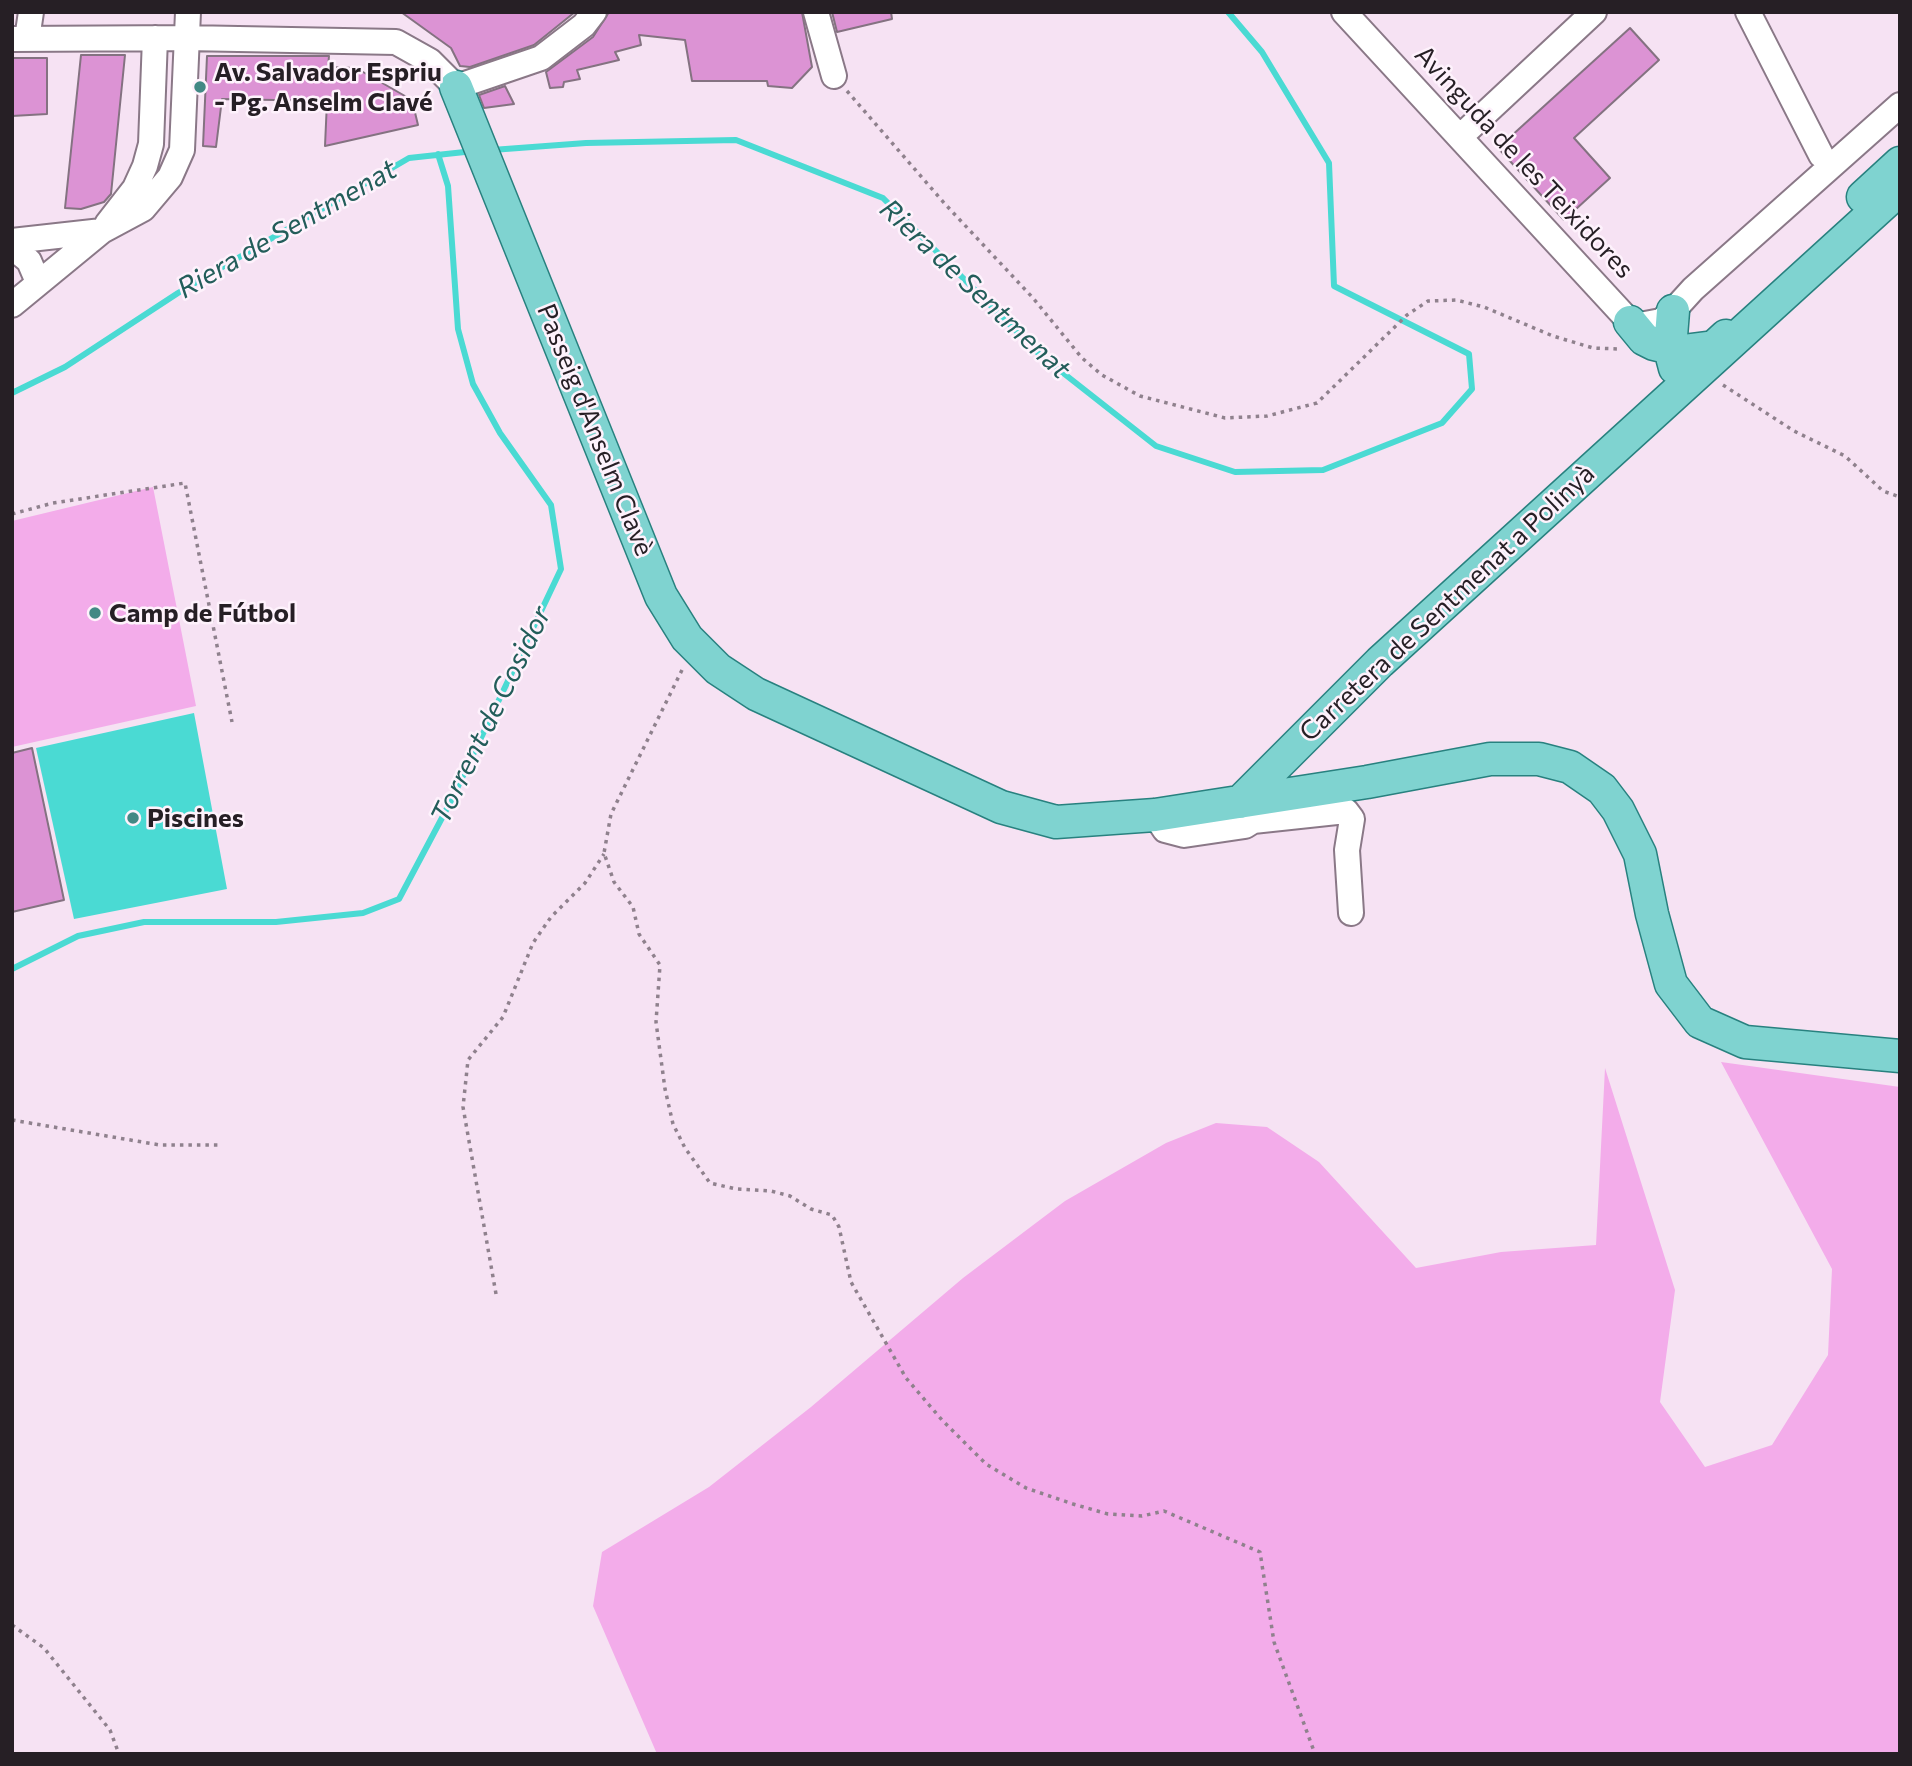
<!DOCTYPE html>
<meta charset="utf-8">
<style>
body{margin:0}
#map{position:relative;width:1912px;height:1766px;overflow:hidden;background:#f6e2f3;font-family:Commissioner,sans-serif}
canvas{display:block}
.frame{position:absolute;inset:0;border:14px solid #261f25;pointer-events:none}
</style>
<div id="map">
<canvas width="1912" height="1766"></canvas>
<div class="frame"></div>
</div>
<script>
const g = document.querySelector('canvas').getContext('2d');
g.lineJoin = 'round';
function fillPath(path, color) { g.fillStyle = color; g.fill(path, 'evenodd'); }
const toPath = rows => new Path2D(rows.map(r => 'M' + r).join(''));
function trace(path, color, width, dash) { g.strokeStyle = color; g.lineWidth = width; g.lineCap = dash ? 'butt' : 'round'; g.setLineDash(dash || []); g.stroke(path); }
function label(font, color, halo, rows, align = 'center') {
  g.font = font + ' Commissioner,sans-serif'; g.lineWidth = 5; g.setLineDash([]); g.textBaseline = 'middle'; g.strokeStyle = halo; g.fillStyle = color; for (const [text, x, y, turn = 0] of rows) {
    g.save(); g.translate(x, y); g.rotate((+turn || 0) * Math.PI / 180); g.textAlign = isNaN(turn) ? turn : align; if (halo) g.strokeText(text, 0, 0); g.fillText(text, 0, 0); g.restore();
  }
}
fillPath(toPath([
 [153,487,196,706,12,747,12,521],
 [1721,1062,1900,1087,1900,1754,657,1754,593,1606,602,1552,709,1487,811,1407,963,1278,1065,1201,1166,1143,1216,1123,1267,1127,1319,1162,1416,1268,1501,1252,1596,1245,1605,1068,1675,1290,1660,1402,1705,1467,1772,1445,1828,1355,1832,1269]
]), '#f3acea');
fillPath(toPath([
 [194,713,227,889,74,919,36,748]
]), '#4adad3');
trace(toPath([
 [492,150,586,143,736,140,883,198,1039,354,1156,446,1235,472,1323,470,1442,423,1472,389,1469,354,1334,286,1329,163,1262,52,1228,12],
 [12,393,65,367,178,293,409,158,474,151],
 [12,969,78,936,144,922,276,922,363,913,399,899,452,799,561,569,551,505,500,433,473,384,458,329,448,186,438,154]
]), '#4adad3', 6);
const building = toPath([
 [401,12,575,12,534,45,470,67,460,66,451,48,401,12],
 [609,12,802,12,812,67,792,88,768,86,767,81,692,81,685,40,639,35,641,45,615,52,619,60,577,70,580,79,564,82,563,87,550,88,546,72,593,37,609,12],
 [832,12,891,12,892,19,837,32,832,12],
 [1630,28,1659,60,1574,138,1610,178,1564,220,1498,148,1630,28],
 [81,55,125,55,111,194,104,202,81,209,65,208,81,55],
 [207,56,329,56,328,67,356,68,412,100,418,125,325,146,327,101,222,99,216,147,203,146,207,56],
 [12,58,47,58,47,114,12,116,12,58],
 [505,86,514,104,484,108,479,95,505,86],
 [32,748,64,900,12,912,12,753,32,748]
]);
fillPath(building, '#dc93d4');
trace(building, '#847281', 2);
const minor = toPath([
 [816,12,834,76],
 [1344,12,1630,322,1640,325,1661,321,1673,311,1693,289,1900,105],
 [1748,12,1821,155],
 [12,39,186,38,396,42,430,61,456,87,541,58,584,25,594,12],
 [27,39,31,12],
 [1461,136,1594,12],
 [107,224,135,188,145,166,151,144,155,38],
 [12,241,102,231],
 [12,247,29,261,38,282],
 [12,305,102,231,143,209,170,177,182,150,188,12],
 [1155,815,1165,830,1184,835,1245,826,1253,821,1261,808],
 [1253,821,1346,811,1352,819,1347,850,1351,913]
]);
const major = toPath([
 [456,87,661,596,687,638,718,669,756,694,1001,807,1056,822,1155,815,1367,782,1490,759,1539,759,1570,767,1602,789,1618,810,1640,854,1652,914,1671,984,1700,1022,1745,1042,1900,1056],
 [1863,197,1900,163],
 [1673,311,1670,349,1675,368],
 [1630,322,1644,339,1654,344,1683,351,1714,347,1726,336],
 [1240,802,1380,662,1900,189]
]);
trace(minor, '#8a7887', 28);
trace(major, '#28817f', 35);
trace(toPath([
 [847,91,945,204,1033,298,1082,358,1102,375,1140,396,1225,418,1267,416,1317,403,1407,315,1428,301,1456,300,1484,307,1553,336,1593,348,1619,349],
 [1723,385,1794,431,1845,456,1883,491,1900,497],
 [12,514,53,503,185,483,232,722],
 [682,670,611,814,604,853,614,882,633,907,639,934,660,965,656,1022,665,1089,673,1124,685,1148,710,1183,736,1189,771,1191,790,1196,811,1209,832,1215,839,1227,851,1282,906,1378,942,1420,986,1464,1026,1488,1073,1504,1108,1514,1142,1516,1164,1511,1260,1552,1274,1642,1315,1754],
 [12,1120,160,1145,219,1145],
 [496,1294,463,1107,468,1060,503,1017,533,943,551,917,585,883,604,854],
 [12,1625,44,1648,110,1730,119,1754]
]), '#8f818d', 3.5, [3.5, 5]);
trace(minor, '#fff', 24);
trace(major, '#7fd3d0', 32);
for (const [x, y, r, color] of [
 [200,87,7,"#428985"],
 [95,613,7,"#428985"],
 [133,818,7,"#428985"]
]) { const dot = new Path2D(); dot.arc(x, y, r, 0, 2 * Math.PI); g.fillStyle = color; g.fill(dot); trace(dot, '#fef2fc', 2.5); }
label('bold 26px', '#261f25', '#fef2fc', [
 ["Av. Salvador Espriu",214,72],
 ["- Pg. Anselm Clavé",214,102],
 ["Camp de Fútbol",109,613],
 ["Piscines",147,818]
], 'left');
label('26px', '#261f25', '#fef2fc', [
 ["Avinguda de les Teixidores",1524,162,47],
 ["Passeig d'Anselm Clavè",595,430,68],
 ["Carretera de Sentmenat a Polinyà",1447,603,-43]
]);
label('italic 28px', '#235d5a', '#fef2fc', [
 ["Riera de Sentmenat",287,229,-30],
 ["Riera de Sentmenat",975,289,43],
 ["Torrent de Cosidor",491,715,-64]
]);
</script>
